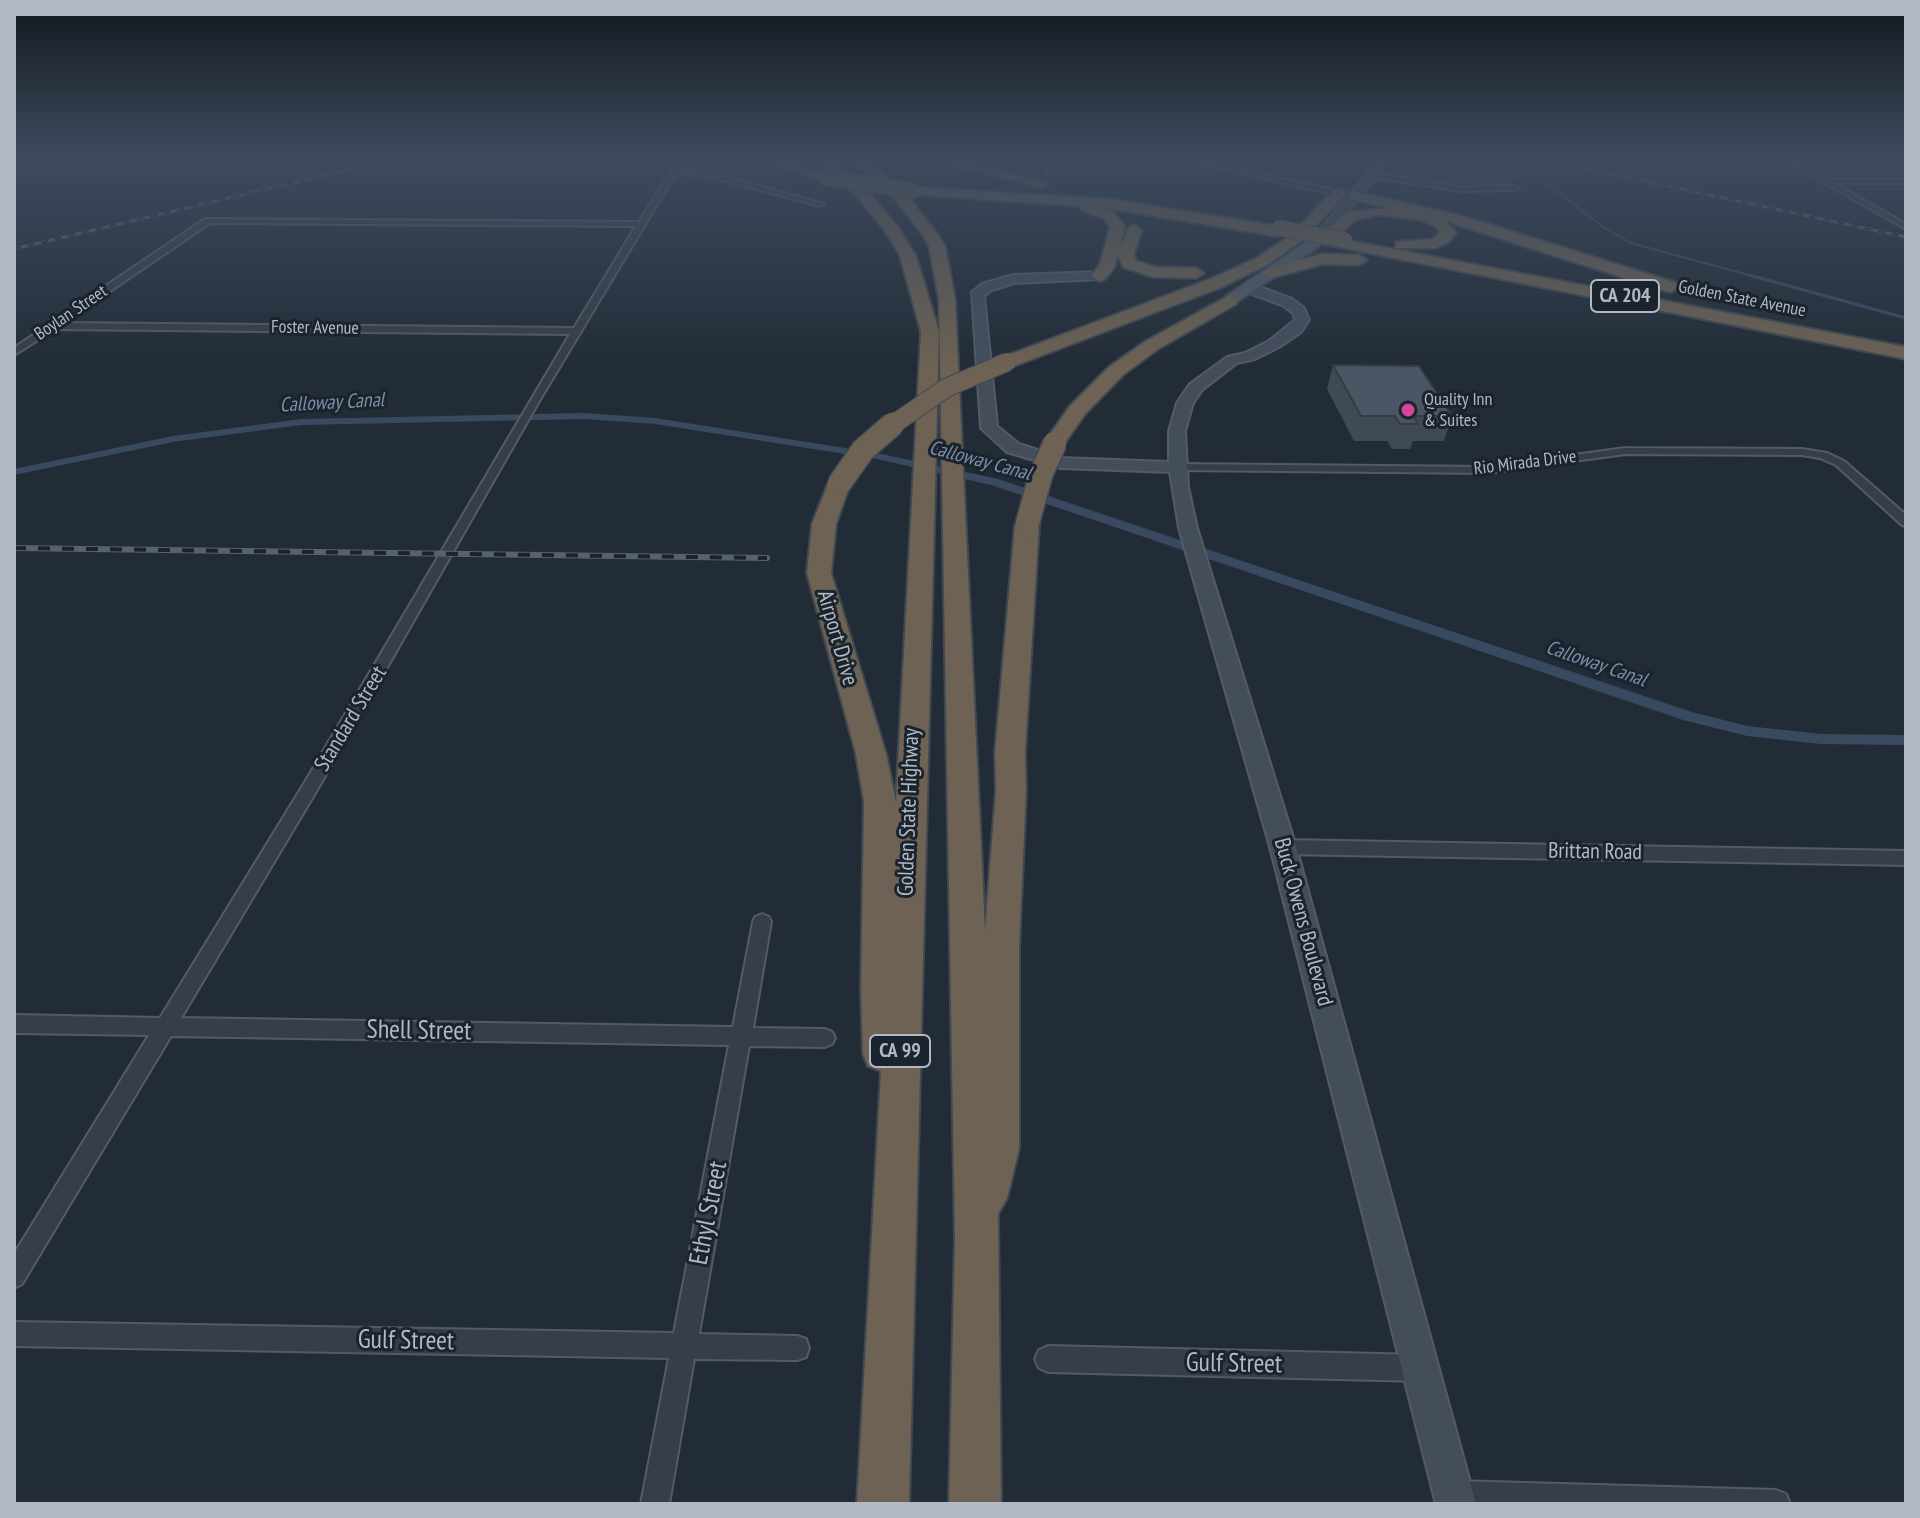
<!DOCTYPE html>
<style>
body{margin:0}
#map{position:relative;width:1920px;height:1518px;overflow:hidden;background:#222c37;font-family:"PT Sans Narrow",sans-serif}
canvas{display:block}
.frame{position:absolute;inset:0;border:16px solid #b0b9c4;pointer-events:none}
</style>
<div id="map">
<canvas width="1920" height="1518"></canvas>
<div class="frame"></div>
</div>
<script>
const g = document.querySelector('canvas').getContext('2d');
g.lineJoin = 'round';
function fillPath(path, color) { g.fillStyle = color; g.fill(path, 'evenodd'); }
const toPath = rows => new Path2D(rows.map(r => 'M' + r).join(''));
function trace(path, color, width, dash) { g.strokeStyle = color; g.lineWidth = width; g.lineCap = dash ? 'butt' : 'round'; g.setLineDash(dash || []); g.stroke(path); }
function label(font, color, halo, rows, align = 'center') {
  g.font = font + ' "PT Sans Narrow",sans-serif'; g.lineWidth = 6; g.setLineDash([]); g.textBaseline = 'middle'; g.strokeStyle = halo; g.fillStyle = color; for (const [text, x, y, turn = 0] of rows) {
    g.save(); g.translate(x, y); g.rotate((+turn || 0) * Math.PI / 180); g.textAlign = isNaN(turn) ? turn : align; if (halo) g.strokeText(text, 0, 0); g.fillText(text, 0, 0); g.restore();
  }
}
fillPath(toPath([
 [1403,158,1495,158,1503,159,1525,180,1482,187,1404,178,1395,172]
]), '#253939');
trace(toPath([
 [1546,183,1606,229,1631,243,1756,277]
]), '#394a60', 2);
trace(toPath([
 [1749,275,1906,318]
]), '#394a60', 3);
fillPath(toPath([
 [585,413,655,418,877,453,998,479,1692,712,1747,726,1821,734,1906,735,1906,745,1821,744,1747,736,1683,720,991,485,877,459,655,424,585,419,301,425,173,442,14,475,14,469,173,436,301,419,585,413]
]), '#394a60');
const minor = toPath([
 [679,158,685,158,679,169,708,172,824,204,820,206,708,176,676,173,538,403,317,790,181,1018,733,1027,753,922,755,917,762,914,769,917,771,922,753,1028,825,1029,832,1032,835,1038,832,1044,825,1047,749,1046,699,1334,797,1336,806,1339,809,1348,806,1357,797,1360,694,1359,669,1504,641,1504,669,1358,14,1346,14,1322,674,1333,729,1045,171,1036,22,1284,14,1288,14,1254,149,1035,14,1033,14,1015,160,1018,305,782,570,334,55,329,14,355,14,348,205,219,639,222,679,158],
 [210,223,636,226,574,328,63,323,210,223],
 [1061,158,1068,158,1053,172,1047,172,1047,168,1061,158],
 [1614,158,1621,158,1630,164,1624,165,1614,158],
 [1781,158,1789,158,1827,179,1906,179,1906,183,1834,183,1906,224,1906,229,1781,158],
 [1373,173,1461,187,1515,186,1519,188,1515,190,1461,191,1370,177,1373,173],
 [1625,448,1802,449,1827,453,1844,461,1906,515,1906,526,1902,525,1836,465,1820,458,1802,455,1625,454,1488,473,1177,470,1171,467,1177,464,1488,467,1625,448],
 [1283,840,1906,851,1906,865,1283,854,1277,852,1274,847,1277,842,1283,840],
 [1048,1346,1421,1355,1430,1359,1434,1368,1430,1377,1421,1381,1048,1372,1039,1368,1035,1359,1039,1350,1048,1346],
 [1454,1481,1776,1490,1786,1494,1790,1504,1444,1504,1440,1495,1444,1485,1454,1481]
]);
const tertiary = toPath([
 [1172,158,1188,158,1361,196,1356,199,1172,158]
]);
const secondary = toPath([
 [1381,158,1391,158,1326,238,1318,238,1318,232,1381,158],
 [1099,272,1104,273,1104,279,1014,283,992,290,984,296,997,426,1019,444,1062,458,1169,462,1169,431,1177,403,1190,384,1227,357,1245,353,1269,341,1295,320,1293,313,1282,305,1244,291,1244,285,1254,285,1292,299,1304,308,1309,320,1301,332,1279,347,1255,359,1237,363,1202,390,1193,403,1185,431,1188,487,1197,528,1296,847,1476,1504,1436,1504,1270,847,1179,528,1170,472,1061,468,1007,452,981,428,972,292,982,284,1013,275,1099,272]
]);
const primary = toPath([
 [1322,231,1329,235,1317,248,1235,303,1225,303,1225,297,1322,231]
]);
const motorway = toPath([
 [760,158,779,158,831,177,819,180,760,158],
 [815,158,829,158,866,189,898,227,916,256,939,332,909,1504,857,1504,881,1071,868,1066,863,1054,861,990,864,802,856,754,807,573,812,524,828,484,839,477,847,479,850,484,836,524,831,573,886,754,896,802,921,332,900,256,886,232,856,195,815,158],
 [850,158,864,158,906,194,935,231,945,246,955,299,985,931,996,790,995,753,1015,525,1019,520,1027,518,1035,520,1039,525,1025,753,1026,790,1019,948,1019,1149,1007,1198,998,1214,1001,1504,949,1504,955,1239,939,299,929,246,923,235,896,200,850,158],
 [925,158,948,158,1048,183,1041,187,925,158],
 [913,187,1108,199,1277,226,1285,231,1277,236,1099,207,1113,212,1125,226,1120,249,1129,227,1134,225,1142,230,1134,254,1136,261,1155,267,1196,268,1204,273,1196,278,1153,277,1123,267,1118,255,1114,268,1105,279,1099,281,1091,276,1100,264,1110,227,1103,218,1081,210,1080,206,908,194,908,188,913,187],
 [1339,189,1344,190,1344,196,1301,241,1269,264,1222,287,1014,366,1007,368,998,362,1000,358,1210,279,1257,258,1291,235,1334,190,1339,189],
 [1356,192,1462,216,1677,283,1679,287,1671,292,1665,291,1446,221,1456,232,1449,242,1436,248,1396,248,1396,242,1433,239,1440,232,1435,226,1420,220,1379,215,1357,219,1343,231,1330,237,1906,347,1906,359,1323,244,1314,235,1317,232,1333,225,1347,212,1389,208,1351,199,1351,193,1356,192],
 [1322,254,1359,255,1367,260,1359,265,1323,264,1271,278,1263,273,1265,270,1322,254],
 [1230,295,1238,300,1236,304,1158,349,1123,375,1085,414,1062,447,1048,447,1044,443,1070,406,1109,367,1146,341,1230,295]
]);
trace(minor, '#535c65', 4);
trace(tertiary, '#535c65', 4);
trace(secondary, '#535c65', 4);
trace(primary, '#3f4751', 4);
trace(motorway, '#404952', 4);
fillPath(minor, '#363e48');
fillPath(tertiary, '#363e48');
fillPath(secondary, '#444d5a');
fillPath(primary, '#545d68');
fillPath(motorway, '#6d6253');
const railFar1 = toPath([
 [1536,158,1906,237],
 [14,249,397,158]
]);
const rail = toPath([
 [14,548,767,558]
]);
trace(railFar1, '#58626e', 3);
trace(rail, '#58626e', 6);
trace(railFar1, '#1b232c', 2, [7]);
trace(rail, '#1b232c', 4, [12]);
const motorwayBridgeFar2 = toPath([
 [824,177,913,191],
 [1279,228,1345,240]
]);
const motorwayBridgeFar1 = toPath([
 [891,426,946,388,1007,362]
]);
const motorwayBridge = toPath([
 [839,484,863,450,893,424],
 [1027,525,1041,474,1055,443]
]);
trace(motorwayBridgeFar2, '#404952', 17, []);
trace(motorwayBridgeFar1, '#404952', 20, []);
trace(motorwayBridge, '#404952', 26, []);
trace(motorwayBridgeFar2, '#6d6253', 15);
trace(motorwayBridgeFar1, '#6d6253', 18);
trace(motorwayBridge, '#6d6253', 23);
fillPath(toPath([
 [1333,365,1452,416,1444,441,1413,441,1410,449,1392,449,1387,441,1354,441,1327,389]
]), '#404a55');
const building = toPath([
 [1333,365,1419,366,1452,416,1413,416,1418,424,1400,424,1395,416,1361,416,1333,365]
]);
fillPath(building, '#4a5663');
trace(building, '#343c45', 2);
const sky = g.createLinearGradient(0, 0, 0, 370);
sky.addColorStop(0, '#13181e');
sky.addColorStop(0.43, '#3e4b5e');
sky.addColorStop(1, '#3e4b5e00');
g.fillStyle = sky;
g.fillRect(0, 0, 1920, 370);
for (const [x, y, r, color] of [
 [1408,410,8,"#d1479c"]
]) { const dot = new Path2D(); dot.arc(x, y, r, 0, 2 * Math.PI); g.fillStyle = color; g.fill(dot); trace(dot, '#1b232c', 3); }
label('18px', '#b0b9c4', '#1b232c', [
 ["Golden State Avenue",1742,299,11],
 ["Boylan Street",71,313,-34],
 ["Foster Avenue",315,328,1],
 ["Rio Mirada Drive",1525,463,-7]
]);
label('18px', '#b0b9c4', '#1b232c', [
 ["Quality Inn",1424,400],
 ["& Suites",1424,421]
], 'left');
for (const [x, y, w] of [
 [1625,296,68],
 [900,1051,60]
]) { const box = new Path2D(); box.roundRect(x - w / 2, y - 16, w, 32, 6); g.fillStyle = '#1b232c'; g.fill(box); trace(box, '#b0b9c4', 2); }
label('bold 20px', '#b0b9c4', null, [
 ["CA 204",1625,296],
 ["CA 99",900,1051]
]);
label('italic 20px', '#7a90aa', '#1b232c', [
 ["Calloway Canal",332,403,-3],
 ["Calloway Canal",980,461,15],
 ["Calloway Canal",1596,664,19]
]);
label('22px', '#b0b9c4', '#1b232c', [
 ["Airport Drive",837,638,74],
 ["Standard Street",351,719,-59],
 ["Golden State Highway",909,812,-88],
 ["Brittan Road",1595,852,1],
 ["Buck Owens Boulevard",1303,922,75]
]);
label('26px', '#b0b9c4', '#1b232c', [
 ["Shell Street",419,1031,1],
 ["Ethyl Street",709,1213,-79],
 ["Gulf Street",406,1341,1],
 ["Gulf Street",1234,1364,1]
]);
</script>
